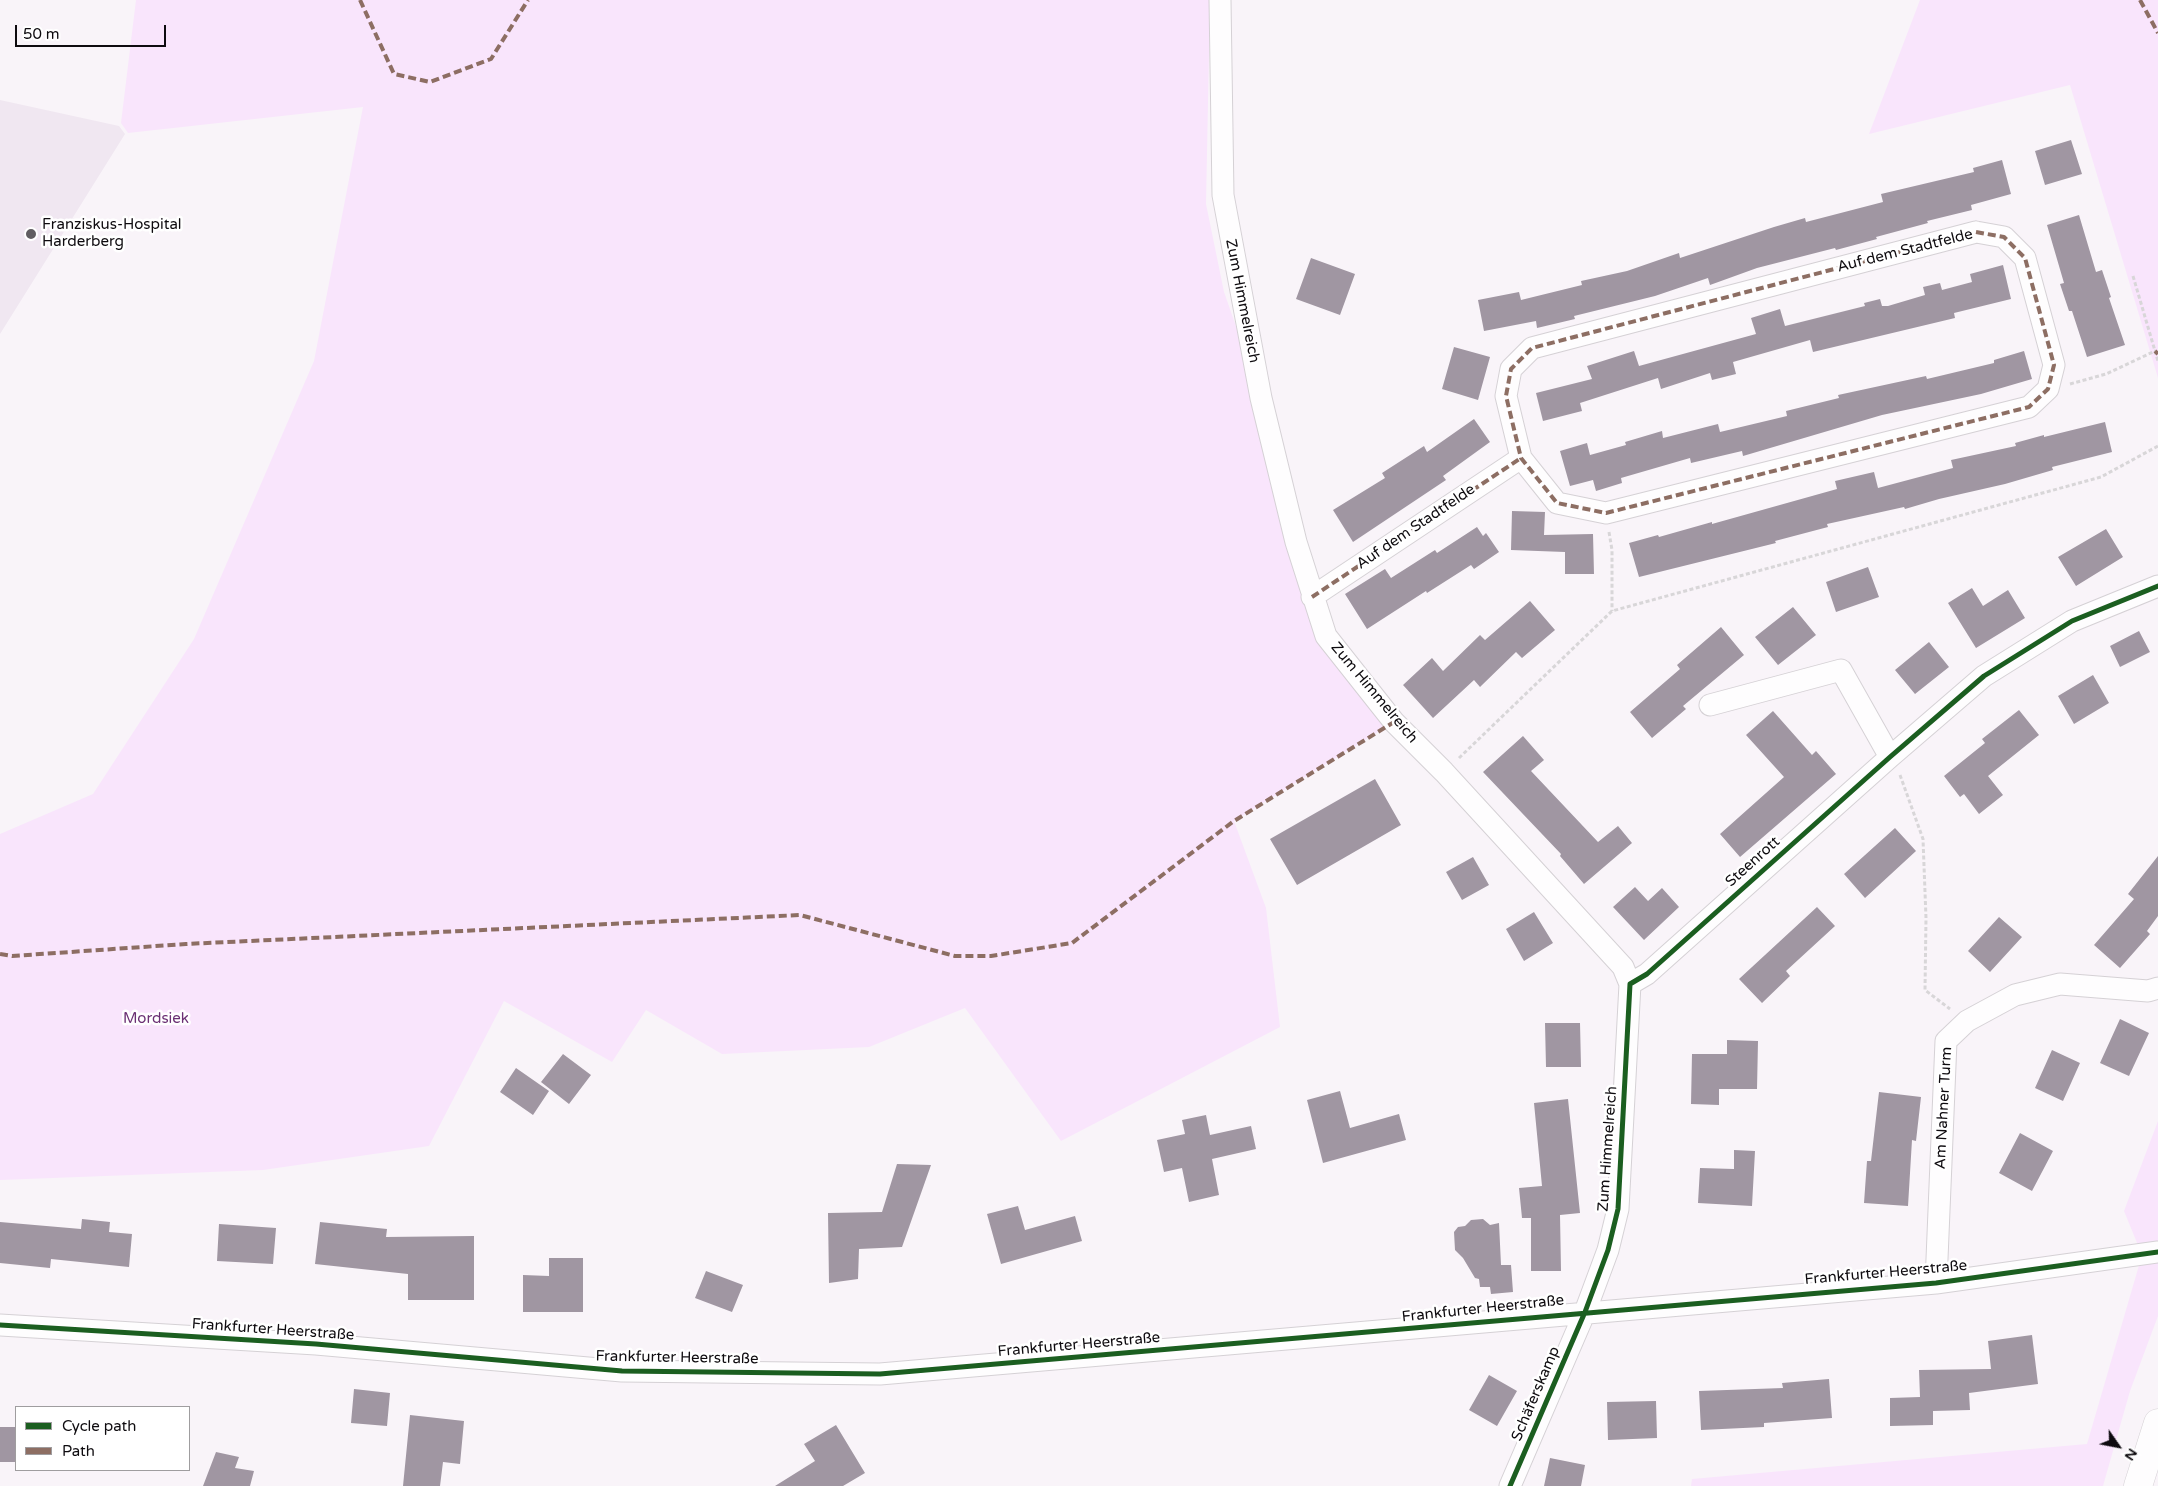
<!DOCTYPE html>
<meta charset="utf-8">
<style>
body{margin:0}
#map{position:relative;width:2158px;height:1486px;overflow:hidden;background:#f9f4f9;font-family:"Varela Round",sans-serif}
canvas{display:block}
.legend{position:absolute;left:15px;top:1406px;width:175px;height:65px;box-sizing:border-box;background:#fff;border:1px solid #9f9d9f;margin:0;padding:6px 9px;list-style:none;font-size:15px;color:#0e0b0f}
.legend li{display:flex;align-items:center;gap:10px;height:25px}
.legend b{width:25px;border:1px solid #9f9d9f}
.north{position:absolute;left:2093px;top:1421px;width:50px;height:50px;-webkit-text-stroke:4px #fff;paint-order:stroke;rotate:123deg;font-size:14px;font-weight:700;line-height:20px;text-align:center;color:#0e0b0f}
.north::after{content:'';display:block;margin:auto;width:18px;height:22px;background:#0e0b0f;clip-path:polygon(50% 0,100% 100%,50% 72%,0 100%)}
.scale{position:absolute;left:15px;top:25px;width:151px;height:22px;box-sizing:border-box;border:2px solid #0e0b0f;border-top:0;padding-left:6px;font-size:15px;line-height:18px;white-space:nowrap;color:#0e0b0f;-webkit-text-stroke:4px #fff;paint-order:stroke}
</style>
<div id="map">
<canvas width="2158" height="1486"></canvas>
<ul class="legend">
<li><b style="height:6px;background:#1b5e20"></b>Cycle path</li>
<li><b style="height:6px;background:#8d6e63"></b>Path</li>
</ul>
<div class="north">N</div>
<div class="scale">50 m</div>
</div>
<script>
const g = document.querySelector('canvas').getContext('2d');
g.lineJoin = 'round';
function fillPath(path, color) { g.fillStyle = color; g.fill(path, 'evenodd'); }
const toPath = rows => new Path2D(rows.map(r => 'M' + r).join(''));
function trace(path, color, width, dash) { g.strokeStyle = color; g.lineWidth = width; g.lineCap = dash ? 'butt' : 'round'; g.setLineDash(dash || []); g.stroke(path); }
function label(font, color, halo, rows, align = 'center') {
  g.font = font + ' "Varela Round",sans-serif'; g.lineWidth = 5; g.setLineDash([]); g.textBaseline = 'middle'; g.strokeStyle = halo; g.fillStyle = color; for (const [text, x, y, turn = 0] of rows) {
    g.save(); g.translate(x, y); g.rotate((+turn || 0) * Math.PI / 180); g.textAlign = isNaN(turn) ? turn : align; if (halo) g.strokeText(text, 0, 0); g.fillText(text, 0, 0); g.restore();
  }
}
fillPath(toPath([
 [0,100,119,126,125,134,0,334]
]), '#f0e7f1');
fillPath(toPath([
 [136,0,1210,0,1206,204,1224,292,1261,398,1312,597,1394,722,1234,821,1266,908,1280,1027,1061,1141,965,1008,869,1047,722,1054,646,1010,612,1062,504,1001,429,1146,263,1170,0,1180,0,834,93,794,194,639,314,361,363,107,128,133,121,123],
 [1920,0,2158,0,2158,378,2070,85,1869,134],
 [2158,1121,2158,1316,2130,1391,2103,1486,1691,1486,1692,1479,2087,1444,2142,1255,2124,1211]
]), '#f9e5fc');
fillPath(toPath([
 [2071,140,2082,174,2045,185,2035,151],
 [2002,160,2011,194,1971,205,1972,210,1927,221,1928,223,1876,237,1877,239,1836,250,1835,248,1757,268,1710,285,1708,278,1655,296,1574,316,1575,319,1537,328,1536,321,1484,331,1478,300,1519,292,1521,300,1582,285,1581,281,1627,271,1679,253,1680,258,1774,227,1805,218,1806,222,1883,202,1881,194,1974,172,1973,168],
 [2079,215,2096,272,2102,270,2111,297,2109,298,2125,345,2087,357,2072,311,2069,311,2060,284,2064,283,2047,225],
 [1311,258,1355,274,1340,315,1296,299],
 [2003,265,2011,299,1954,313,1955,318,1813,352,1810,340,1733,362,1736,374,1712,380,1710,373,1661,389,1658,378,1580,403,1582,411,1543,421,1536,393,1592,379,1587,366,1634,351,1639,366,1756,334,1751,318,1780,309,1785,326,1865,306,1864,303,1880,299,1882,306,1888,306,1925,295,1923,287,1940,283,1942,290,1972,282,1970,274],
 [1454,347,1490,357,1478,400,1442,389],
 [2024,351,2032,379,1981,394,1882,415,1743,456,1742,451,1691,463,1690,458,1621,478,1622,483,1596,491,1593,480,1570,486,1560,451,1587,443,1590,455,1626,445,1625,442,1662,431,1663,438,1718,424,1720,432,1787,416,1786,411,1839,398,1838,395,1926,376,1927,379,1994,363,1994,360],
 [1474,419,1490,442,1443,476,1446,480,1353,542,1333,510,1385,478,1382,473,1424,446,1427,452],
 [2105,422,2112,452,2052,467,2053,470,2005,484,1939,499,1905,509,1904,507,1827,524,1828,527,1775,541,1776,543,1639,577,1629,543,1658,535,1659,537,1712,522,1712,524,1837,489,1835,481,1874,472,1878,488,1953,468,1951,460,2016,446,2015,443,2044,435,2044,437],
 [1512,511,1545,512,1544,535,1593,534,1594,574,1565,574,1565,552,1511,550],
 [1477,527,1483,536,1486,533,1499,552,1474,569,1471,565,1427,593,1426,591,1367,629,1345,594,1385,569,1391,578,1435,550,1437,553],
 [2106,529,2123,557,2076,586,2058,557],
 [1868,567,1879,597,1836,612,1826,582],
 [1972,588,1983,606,2008,590,2025,618,1976,648,1948,603],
 [1530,601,1555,630,1522,658,1516,652,1480,687,1474,680,1433,718,1403,685,1432,658,1443,671,1480,635,1485,640],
 [1793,607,1816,635,1778,665,1755,637],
 [1721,627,1744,655,1683,706,1686,709,1652,738,1630,712,1680,669,1677,665],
 [2139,631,2150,652,2120,667,2110,646],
 [1929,642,1949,667,1915,694,1895,670],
 [2093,675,2109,703,2074,724,2058,696],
 [2019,710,2039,735,1988,776,2003,795,1979,814,1964,794,1960,797,1944,776,1985,743,1982,739],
 [1773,711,1812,755,1816,751,1836,774,1740,857,1720,834,1784,777,1746,735],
 [1523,736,1544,760,1531,771,1598,842,1618,826,1632,843,1584,884,1560,856,1561,854,1483,772],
 [1375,779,1401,825,1297,885,1270,839],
 [1895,828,1916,851,1865,898,1844,874],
 [2158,856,2158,916,2147,931,2150,934,2120,968,2094,945,2134,899,2128,894],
 [1473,857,1489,885,1462,900,1446,872],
 [1635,887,1648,901,1662,888,1679,907,1644,940,1613,907],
 [1817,907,1835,926,1786,971,1790,976,1762,1003,1739,979],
 [1534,912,1553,943,1524,961,1506,929],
 [1999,917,2022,937,1990,972,1968,951],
 [2120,1019,2149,1033,2129,1076,2100,1063],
 [1545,1023,1580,1023,1581,1067,1546,1067],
 [1727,1040,1758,1041,1757,1089,1719,1089,1719,1105,1691,1104,1692,1054,1727,1054],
 [2052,1050,2080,1063,2063,1101,2035,1088],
 [563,1054,591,1075,569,1104,541,1082],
 [516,1068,549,1091,533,1115,500,1092],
 [1340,1091,1350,1128,1399,1114,1406,1140,1323,1163,1307,1100],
 [1879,1092,1921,1097,1916,1141,1912,1140,1908,1206,1864,1203,1867,1161,1871,1161],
 [1568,1099,1580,1213,1560,1215,1561,1271,1531,1271,1531,1218,1522,1218,1519,1188,1542,1186,1534,1103],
 [1206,1115,1210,1135,1251,1126,1256,1149,1212,1159,1219,1195,1189,1202,1182,1168,1164,1172,1157,1140,1185,1134,1182,1120],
 [2020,1133,2053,1151,2032,1191,1999,1173],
 [1734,1150,1755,1151,1752,1206,1698,1203,1700,1168,1734,1169],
 [897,1164,931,1165,902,1247,859,1249,858,1279,829,1283,828,1213,882,1212],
 [1018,1206,1025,1230,1075,1216,1082,1241,1001,1264,987,1214],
 [82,1219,110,1222,109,1232,132,1234,129,1267,51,1259,50,1268,0,1263,0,1222,81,1229],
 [1483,1219,1490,1225,1499,1223,1501,1265,1511,1265,1513,1292,1491,1294,1490,1287,1480,1287,1479,1279,1475,1278,1463,1258,1455,1250,1454,1232,1458,1227,1465,1226,1471,1220],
 [320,1222,387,1229,386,1237,474,1236,474,1300,408,1300,408,1274,315,1264],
 [219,1224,276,1228,273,1264,217,1261],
 [549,1258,583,1258,583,1312,523,1312,523,1275,549,1276],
 [706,1271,743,1285,732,1312,695,1298],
 [2032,1335,2038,1384,1969,1393,1970,1410,1933,1411,1933,1425,1890,1426,1890,1398,1920,1397,1919,1370,1991,1369,1988,1341],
 [1489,1375,1517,1391,1497,1426,1469,1410],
 [1829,1379,1832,1418,1764,1423,1764,1427,1701,1430,1699,1391,1783,1388,1782,1383],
 [354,1389,390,1393,387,1426,351,1423],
 [1656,1401,1657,1438,1608,1440,1607,1402],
 [410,1415,464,1421,460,1464,443,1462,440,1486,403,1486],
 [836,1425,865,1473,843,1486,775,1486,815,1461,804,1444],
 [0,1427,16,1427,16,1462,0,1462],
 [216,1452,239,1457,235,1468,254,1471,250,1486,203,1486],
 [1550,1458,1585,1465,1581,1486,1544,1486]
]), '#a096a2');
const minor = toPath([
 [1220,0,1223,195,1261,398,1296,542,1326,636,1394,722,1444,772,1623,967,1630,984,1618,1209,1608,1250,1585,1312,1510,1486],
 [1976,232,2004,237,2025,258,2054,365,2048,389,2029,407,1606,513,1557,503,1521,458,1506,396,1511,369,1532,348,1976,232],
 [1312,597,1521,458],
 [1710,705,1841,670,1890,757],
 [1630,984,1647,974,1890,757,1984,676,2072,621,2158,586],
 [1936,1283,1946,1041,1967,1021,2015,995,2060,984,2148,991,2158,988],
 [0,1325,316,1344,622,1371,880,1374,1936,1283,2158,1252]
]);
const highway = toPath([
 [2138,1486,2158,1423]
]);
trace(minor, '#d5d1d5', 23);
trace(highway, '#d5d1d5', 29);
trace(toPath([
 [2133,276,2155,351],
 [2070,384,2106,374,2155,351,2158,361],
 [1609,532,1612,550,1612,611],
 [1459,758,1612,611,2101,477,2158,446],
 [1900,775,1923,839,1926,918,1925,990,1950,1009]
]), '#d8d6d8', 3, [4, 2.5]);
trace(minor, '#fefdfe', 21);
trace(highway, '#fefdfe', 28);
trace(toPath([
 [360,0,394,74,430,82,491,59,528,0],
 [2140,0,2158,33],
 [1976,232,2004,237,2025,258,2054,365,2048,389,2029,407,1606,513,1557,503,1521,458,1506,396,1511,369,1532,348,1976,232],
 [2155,351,2158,354],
 [1312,597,1521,458],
 [0,954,12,956,186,944,800,915,955,956,991,956,1072,943,1234,821,1394,722]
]), '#8d6e63', 4, [8, 4]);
trace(toPath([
 [0,1325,316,1344,622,1371,880,1374,1936,1283,2158,1252],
 [1510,1486,1585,1312,1608,1250,1618,1209,1630,984,1647,974,1890,757,1984,676,2072,621,2158,586]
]), '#1b5e20', 5);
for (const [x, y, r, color] of [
 [31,234,6,"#605d61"]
]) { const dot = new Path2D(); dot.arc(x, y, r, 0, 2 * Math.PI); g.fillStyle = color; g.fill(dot); trace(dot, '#fff', 2); }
label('15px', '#0e0b0f', '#fff', [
 ["Franziskus-Hospital",42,225],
 ["Harderberg",42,242]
], 'left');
label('15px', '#0e0b0f', '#fff', [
 ["Auf dem Stadtfelde",1905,251,-14],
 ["Zum Himmelreich",1242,301,79],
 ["Auf dem Stadtfelde",1416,527,-34],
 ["Zum Himmelreich",1374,693,50],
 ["Steenrott",1753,862,-42],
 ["Am Nahner Turm",1944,1108,-87],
 ["Zum Himmelreich",1608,1149,-86],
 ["Frankfurter Heerstraße",1886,1273,-5],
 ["Frankfurter Heerstraße",1483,1309,-6],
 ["Frankfurter Heerstraße",273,1330,4],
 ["Frankfurter Heerstraße",1079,1345,-5],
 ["Frankfurter Heerstraße",677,1358,1],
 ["Schäferskamp",1536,1394,-67]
]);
label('15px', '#6b3074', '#fff', [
 ["Mordsiek",156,1019]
]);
</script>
